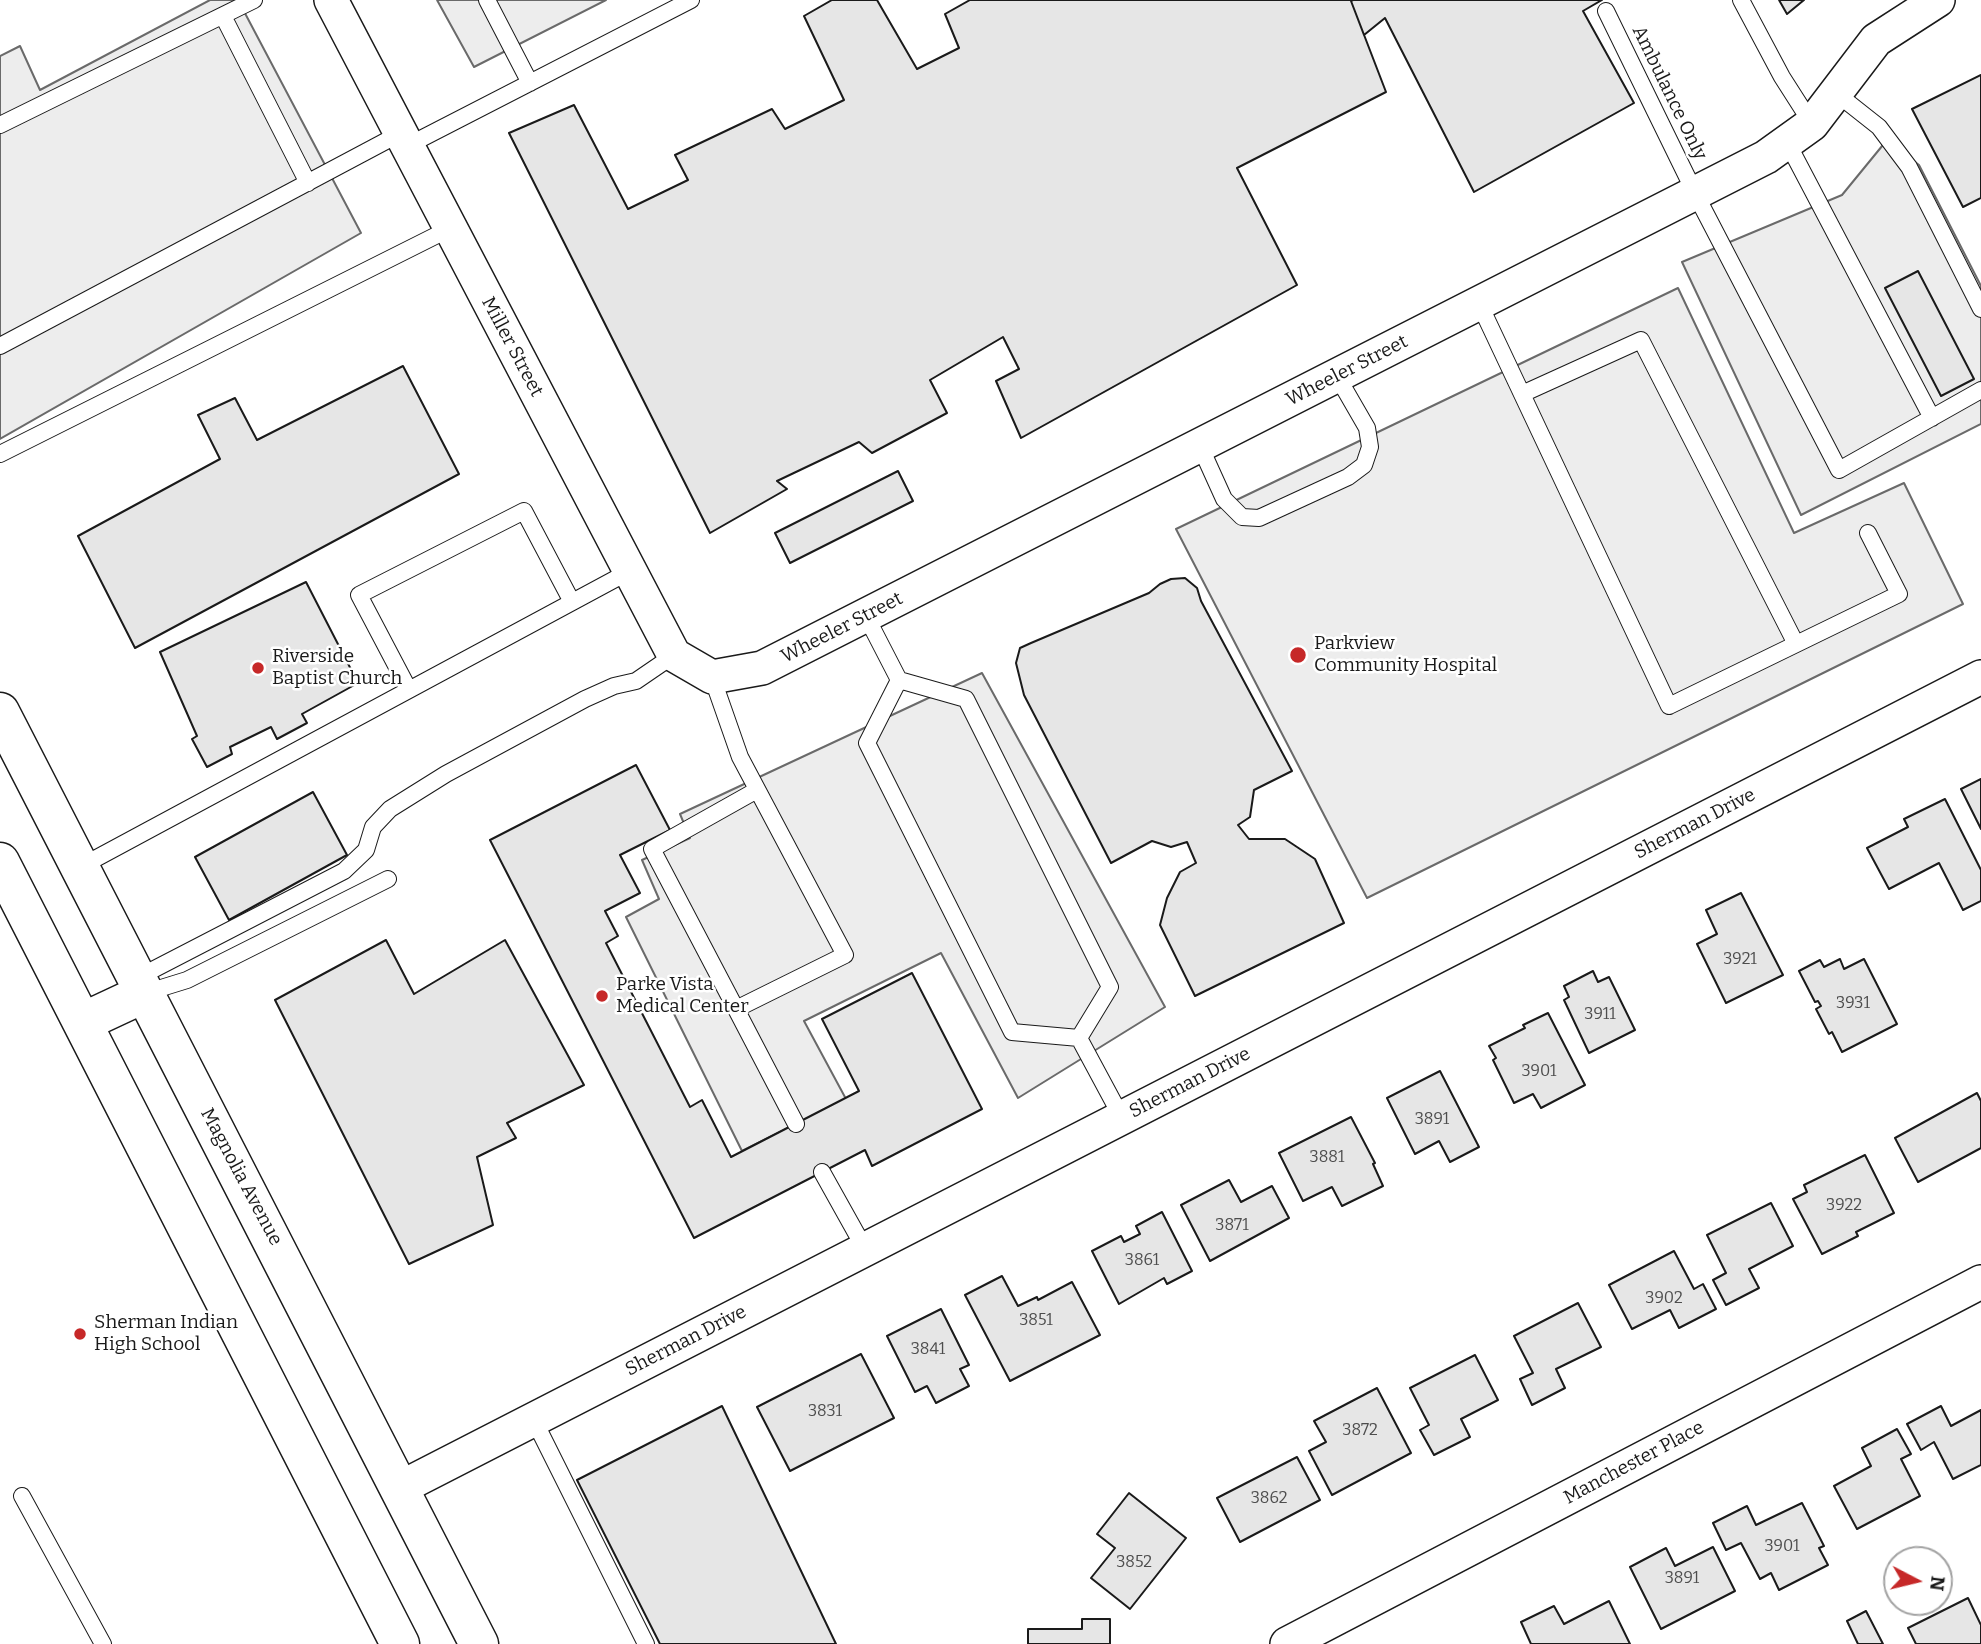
<!DOCTYPE html>
<style>
body{margin:0}
#map{position:relative;width:1981px;height:1644px;overflow:hidden;background:#fff;font-family:Bitter,serif}
canvas{display:block}
.north{position:absolute;left:1883px;top:1546px;width:70px;height:70px;box-sizing:border-box;background:#fff;border:2px solid #a3a3a3;border-radius:50%;rotate:97deg;font-size:19px;font-weight:700;line-height:28px;text-align:center;color:#1a1a1a}
.north::after{content:'';display:block;margin:auto;width:24px;height:32px;background:#c62828;clip-path:polygon(50% 0,100% 100%,50% 72%,0 100%)}
</style>
<div id="map">
<canvas width="1981" height="1644"></canvas>
<div class="north">N</div>
</div>
<script>
const g = document.querySelector('canvas').getContext('2d');
g.lineJoin = 'round';
function fillPath(path, color) { g.fillStyle = color; g.fill(path, 'evenodd'); }
const toPath = rows => new Path2D(rows.map(r => 'M' + r).join(''));
function trace(path, color, width, dash) { g.strokeStyle = color; g.lineWidth = width; g.lineCap = dash ? 'butt' : 'round'; g.setLineDash(dash || []); g.stroke(path); }
function label(font, color, halo, rows, align = 'center') {
  g.font = font + ' Bitter,serif'; g.lineWidth = 5; g.setLineDash([]); g.textBaseline = 'middle'; g.strokeStyle = halo; g.fillStyle = color; for (const [text, x, y, turn = 0] of rows) {
    g.save(); g.translate(x, y); g.rotate((+turn || 0) * Math.PI / 180); g.textAlign = isNaN(turn) ? turn : align; if (halo) g.strokeText(text, 0, 0); g.fillText(text, 0, 0); g.restore();
  }
}
const built = toPath([
 [210,0,238,0,361,233,0,439,0,56,20,46,40,90,210,0],
 [437,0,606,0,474,67,437,0],
 [1887,140,1919,165,1981,286,1981,424,1801,515,1682,262,1842,195,1887,140],
 [1678,288,1794,533,1904,483,1963,604,1367,898,1176,529,1678,288],
 [982,673,1165,1007,1018,1098,941,953,804,1021,846,1099,742,1151,626,917,659,899,642,860,690,838,680,814,982,673]
]);
fillPath(built, '#ededed');
trace(built, '#6a6a6a', 2);
const building = toPath([
 [832,0,877,0,917,69,959,48,945,14,970,0,1353,0,1351,1,1386,92,1237,168,1297,285,1021,438,996,381,1019,369,1003,337,930,380,947,413,872,453,859,442,777,481,787,489,710,533,509,133,574,105,628,209,688,180,675,155,772,109,785,129,844,100,804,16,832,0],
 [1353,0,1602,0,1583,11,1634,103,1474,192,1385,18,1364,35,1351,1,1353,0],
 [1779,0,1804,0,1787,14,1779,0],
 [1981,75,1981,198,1963,207,1912,109,1981,75],
 [1918,271,1974,379,1941,396,1885,288,1918,271],
 [403,366,459,474,135,648,78,536,220,459,198,415,235,398,257,440,403,366],
 [898,471,913,501,790,563,775,533,898,471],
 [1185,578,1197,588,1201,601,1292,771,1254,790,1250,817,1238,825,1249,839,1285,839,1315,859,1344,923,1195,996,1160,925,1167,898,1180,872,1196,863,1187,842,1171,847,1152,841,1111,863,1024,695,1016,663,1020,648,1031,643,1149,593,1160,584,1171,579,1185,578],
 [306,582,358,683,302,714,307,723,277,739,271,727,230,747,232,754,207,767,192,739,197,736,160,652,306,582],
 [636,765,670,830,620,855,640,893,605,911,618,936,606,943,690,1107,702,1100,731,1157,859,1091,822,1019,912,973,982,1109,872,1166,865,1150,694,1238,490,840,636,765],
 [1981,779,1981,829,1961,789,1981,779],
 [313,792,347,855,229,920,195,857,313,792],
 [1945,799,1981,870,1981,901,1963,910,1939,863,1889,889,1867,848,1908,827,1904,819,1945,799],
 [1741,893,1783,975,1726,1003,1697,944,1717,934,1706,910,1741,893],
 [386,940,414,994,505,940,584,1085,507,1123,516,1138,477,1157,493,1225,409,1264,275,1000,386,940],
 [1840,959,1844,969,1864,959,1897,1024,1842,1052,1832,1032,1829,1034,1816,1009,1821,1006,1818,1001,1815,1002,1799,971,1820,960,1824,967,1840,959],
 [1593,971,1598,982,1609,977,1635,1030,1589,1053,1564,1000,1569,997,1564,986,1593,971],
 [1548,1013,1585,1085,1541,1108,1533,1094,1514,1103,1493,1060,1496,1058,1489,1046,1525,1028,1523,1025,1548,1013],
 [1440,1071,1479,1147,1450,1162,1439,1141,1415,1154,1387,1098,1440,1071],
 [1977,1093,1981,1101,1981,1148,1918,1182,1895,1138,1977,1093],
 [1351,1117,1375,1163,1373,1164,1383,1186,1342,1206,1332,1187,1303,1201,1279,1153,1351,1117],
 [1865,1155,1894,1213,1856,1232,1858,1236,1822,1254,1793,1199,1807,1192,1804,1185,1865,1155],
 [1229,1180,1241,1202,1272,1186,1289,1218,1210,1261,1181,1205,1229,1180],
 [1771,1203,1793,1246,1749,1269,1759,1288,1726,1305,1713,1280,1726,1273,1707,1235,1771,1203],
 [1162,1212,1192,1271,1167,1284,1164,1278,1119,1304,1092,1251,1121,1236,1124,1242,1140,1234,1136,1226,1162,1212],
 [1674,1251,1694,1289,1703,1284,1716,1309,1679,1328,1670,1310,1632,1329,1609,1285,1674,1251],
 [1002,1276,1018,1306,1037,1297,1038,1300,1072,1282,1100,1335,1010,1381,965,1295,1002,1276],
 [1578,1303,1601,1347,1556,1369,1565,1388,1532,1405,1520,1379,1533,1373,1514,1336,1578,1303],
 [941,1309,969,1365,960,1369,969,1386,936,1403,927,1386,915,1392,887,1336,941,1309],
 [861,1354,894,1418,790,1471,757,1407,861,1354],
 [1475,1355,1498,1400,1461,1419,1470,1437,1434,1455,1420,1430,1429,1425,1410,1388,1475,1355],
 [1377,1388,1411,1453,1332,1495,1309,1451,1326,1442,1314,1421,1377,1388],
 [722,1406,836,1644,660,1644,577,1480,722,1406],
 [1941,1406,1951,1426,1981,1410,1981,1465,1953,1479,1934,1442,1921,1450,1907,1424,1941,1406],
 [1897,1429,1911,1454,1901,1459,1920,1496,1857,1529,1834,1486,1871,1466,1862,1448,1897,1429],
 [1297,1457,1320,1500,1240,1542,1217,1498,1297,1457],
 [1129,1493,1186,1538,1130,1609,1091,1578,1115,1548,1097,1534,1129,1493],
 [1802,1503,1824,1546,1819,1548,1828,1565,1779,1590,1771,1573,1760,1579,1741,1543,1726,1550,1713,1523,1747,1506,1756,1525,1802,1503],
 [1713,1547,1735,1591,1661,1629,1630,1567,1666,1548,1675,1566,1713,1547],
 [1968,1598,1981,1625,1981,1644,1916,1644,1908,1628,1968,1598],
 [1609,1601,1630,1644,1531,1644,1521,1622,1554,1606,1564,1624,1609,1601],
 [1866,1611,1883,1644,1858,1644,1847,1621,1866,1611],
 [1082,1619,1110,1619,1110,1644,1028,1644,1028,1629,1082,1629,1082,1619]
]);
fillPath(building, '#e6e6e6');
trace(building, '#1a1a1a', 2);
const lane = toPath([
 [487,0,530,83],
 [1741,0,1782,77,1812,124],
 [1606,11,1695,193,1839,470,1981,390],
 [223,16,308,183],
 [1836,93,1879,127,1909,167,1981,309],
 [0,125,254,0],
 [1787,142,1932,418],
 [407,146,691,0],
 [1479,303,1669,706,1899,594,1868,533],
 [0,346,401,133],
 [1522,394,1641,340,1796,644],
 [1200,446,1224,499,1242,517,1259,518,1348,477,1364,465,1370,447,1367,428,1337,376],
 [0,454,449,229],
 [866,616,899,680,966,699,1110,987,1079,1038],
 [712,677,740,757,845,955,736,1009,796,1124],
 [899,680,867,743,1012,1032,1079,1038],
 [409,690,359,595,524,511,572,602],
 [80,867,630,571],
 [137,978,344,871,366,850,373,827,390,809,446,774,585,699,614,686,636,681,674,655],
 [145,993,187,980,388,879],
 [736,1009,652,849,757,790],
 [1079,1038,1122,1118],
 [822,1172,865,1249],
 [534,1420,646,1644],
 [22,1496,103,1644]
]);
const street = toPath([
 [331,0,674,655,712,677,762,668,1766,157,1812,124,1876,40,1938,0],
 [400,1488,1981,677],
 [1287,1644,1981,1282]
]);
const primary = toPath([
 [0,712,479,1644],
 [0,862,400,1644],
 [83,1022,145,993]
]);
trace(lane, '#1a1a1a', 18);
trace(street, '#1a1a1a', 36);
trace(primary, '#1a1a1a', 41);
trace(lane, '#fff', 16);
trace(street, '#fff', 33);
trace(primary, '#fff', 38);
for (const [x, y, r, color] of [
 [1298,655,9,"#c62828"],
 [258,668,7,"#c62828"],
 [602,996,7,"#c62828"],
 [80,1334,7,"#c62828"]
]) { const dot = new Path2D(); dot.arc(x, y, r, 0, 2 * Math.PI); g.fillStyle = color; g.fill(dot); trace(dot, '#fff', 2.5); }
label('16px', '#4d4d4d', null, [
 ["3921",1740,960],
 ["3931",1853,1004],
 ["3911",1600,1015],
 ["3901",1539,1072],
 ["3891",1432,1120],
 ["3881",1327,1158],
 ["3922",1844,1206],
 ["3871",1232,1226],
 ["3861",1142,1261],
 ["3902",1664,1299],
 ["3851",1036,1321],
 ["3841",928,1350],
 ["3831",825,1412],
 ["3872",1360,1431],
 ["3862",1269,1499],
 ["3901",1782,1547],
 ["3852",1134,1563],
 ["3891",1682,1579]
]);
label('19px', '#1a1a1a', '#fff', [
 ["Ambulance Only",1669,93,64],
 ["Miller Street",512,347,62],
 ["Wheeler Street",1347,371,-27],
 ["Wheeler Street",842,628,-27],
 ["Sherman Drive",1695,824,-27],
 ["Sherman Drive",1190,1083,-27],
 ["Magnolia Avenue",241,1177,62],
 ["Sherman Drive",686,1341,-27],
 ["Manchester Place",1634,1463,-28]
]);
label('19px', '#1a1a1a', '#fff', [
 ["Parkview",1314,644],
 ["Community Hospital",1314,666],
 ["Riverside",272,657],
 ["Baptist Church",272,679],
 ["Parke Vista",616,985],
 ["Medical Center",616,1007],
 ["Sherman Indian",94,1323],
 ["High School",94,1345]
], 'left');
</script>
